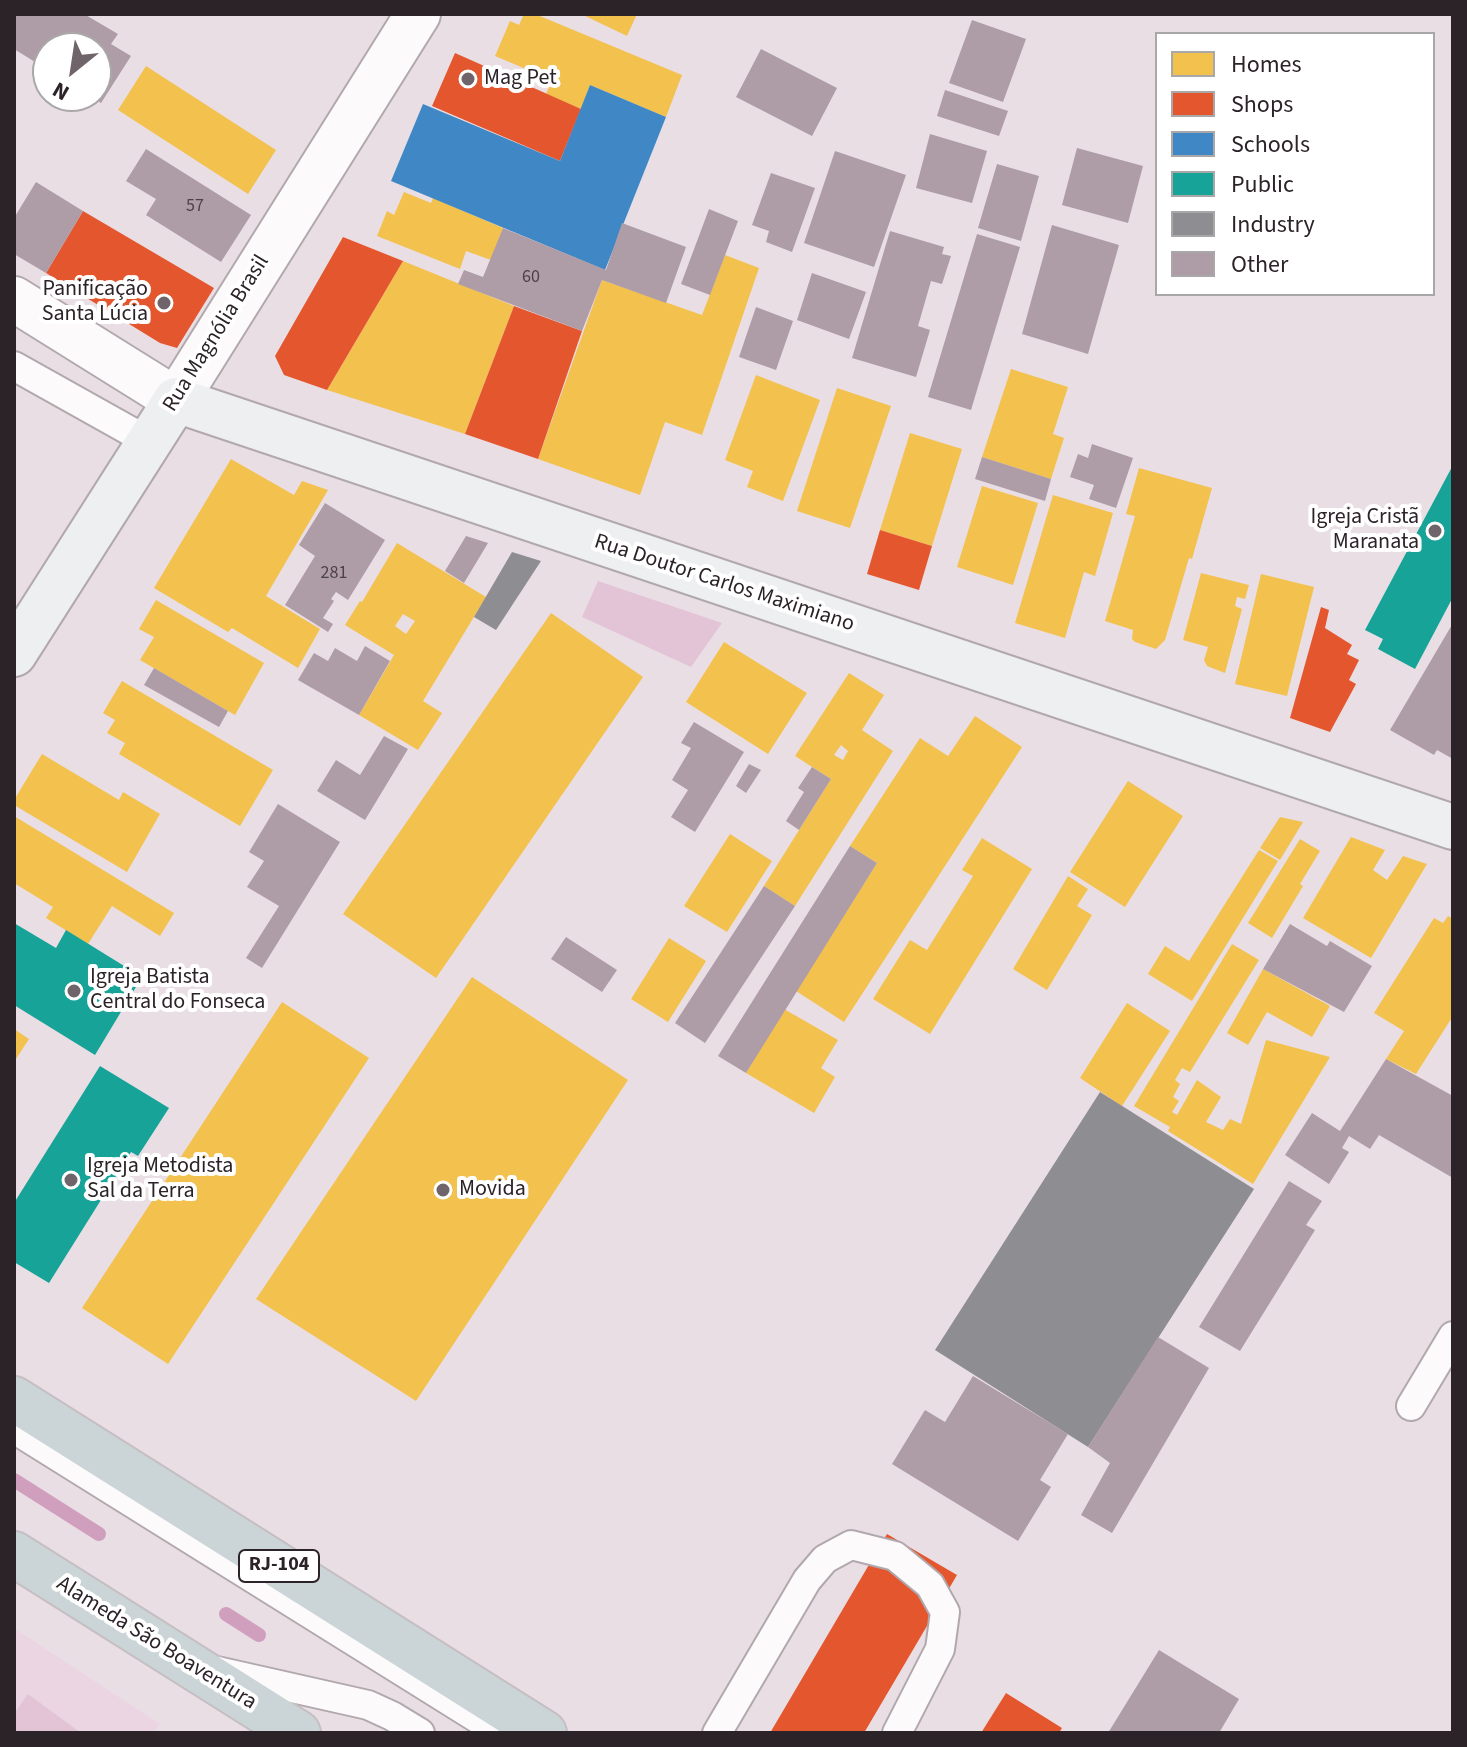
<!DOCTYPE html>
<meta charset="utf-8">
<style>
body{margin:0}
#map{position:relative;width:1467px;height:1747px;overflow:hidden;background:#eadee5;font-family:"Source Sans 3",sans-serif}
canvas{display:block}
.frame{position:absolute;inset:0;border:16px solid #2b2328;pointer-events:none}
.legend{position:absolute;left:1155px;top:32px;width:280px;height:264px;box-sizing:border-box;background:#fff;border:2px solid #aaa7a9;margin:0;padding:10px 14px;list-style:none;font-size:24px;color:#2b2328}
.legend li{display:flex;align-items:center;gap:16px;height:40px}
.legend b{width:40px;border:2px solid #aaa7a9}
.north{position:absolute;left:32px;top:32px;width:80px;height:80px;box-sizing:border-box;background:#fff;border:2px solid #aaa7a9;border-radius:50%;rotate:210deg;font-size:22px;font-weight:700;line-height:32px;text-align:center;color:#2b2328}
.north::after{content:'';display:block;margin:auto;width:28px;height:36px;background:#6e646a;clip-path:polygon(50% 0,100% 100%,50% 72%,0 100%)}
</style>
<div id="map">
<canvas width="1467" height="1747"></canvas>
<div class="frame"></div>
<ul class="legend">
<li><b style="height:22px;background:#f2c14e"></b>Homes</li>
<li><b style="height:22px;background:#e4572e"></b>Shops</li>
<li><b style="height:22px;background:#3f88c5"></b>Schools</li>
<li><b style="height:22px;background:#17a398"></b>Public</li>
<li><b style="height:22px;background:#8d8d92"></b>Industry</li>
<li><b style="height:22px;background:#ae9ca7"></b>Other</li>
</ul>
<div class="north">N</div>
</div>
<script>
const g = document.querySelector('canvas').getContext('2d');
g.lineJoin = 'round';
function fillPath(path, color) { g.fillStyle = color; g.fill(path, 'evenodd'); }
const toPath = rows => new Path2D(rows.map(r => 'M' + r).join(''));
function trace(path, color, width, dash) { g.strokeStyle = color; g.lineWidth = width; g.lineCap = dash ? 'butt' : 'round'; g.setLineDash(dash || []); g.stroke(path); }
function label(font, color, halo, rows, align = 'center') {
  g.font = font + ' "Source Sans 3",sans-serif'; g.lineWidth = 8; g.setLineDash([]); g.textBaseline = 'middle'; g.strokeStyle = halo; g.fillStyle = color; for (const [text, x, y, turn = 0] of rows) {
    g.save(); g.translate(x, y); g.rotate((+turn || 0) * Math.PI / 180); g.textAlign = isNaN(turn) ? turn : align; if (halo) g.strokeText(text, 0, 0); g.fillText(text, 0, 0); g.restore();
  }
}
fillPath(toPath([
 [14,1628,160,1724,154,1733,14,1733]
]), '#ebd5e2');
fillPath(toPath([
 [598,581,722,623,691,667,582,617],
 [28,1694,81,1733,14,1733,14,1714]
]), '#e2c4d6');
fillPath(toPath([
 [524,14,535,14,682,75,666,117,590,85,581,109,546,94,552,80,495,56,510,21,519,25],
 [581,14,637,14,627,36],
 [146,66,276,150,248,194,118,110],
 [404,192,431,203,433,198,503,228,491,260,466,251,460,269,377,236,387,211,394,215],
 [725,255,759,268,702,435,665,422,640,495,538,459,602,280,702,315],
 [403,261,514,306,465,434,327,390],
 [1011,369,1068,387,1053,434,1064,438,1051,479,982,457],
 [756,375,820,400,783,501,747,487,753,471,725,460],
 [837,388,891,406,850,528,797,511],
 [910,433,962,449,932,546,880,530],
 [231,459,294,495,302,481,328,490,266,596,320,629,298,668,232,628,228,632,154,588],
 [1139,468,1212,488,1192,559,1189,558,1165,640,1156,649,1135,642,1132,639,1133,630,1105,621,1135,516,1126,514],
 [982,486,1038,503,1013,585,957,567],
 [1053,495,1113,513,1095,576,1084,572,1065,638,1015,623],
 [397,543,486,597,423,701,442,713,418,750,359,715,394,655,345,625,360,601,362,602],
 [403,614,415,621,406,634,395,626],
 [1201,573,1249,585,1245,599,1237,597,1235,606,1242,609,1225,673,1207,666,1204,660,1208,647,1183,640],
 [1261,574,1314,587,1287,696,1235,684],
 [156,600,264,663,235,715,140,660,154,637,139,629],
 [551,613,643,677,436,978,343,914],
 [724,642,807,693,768,754,686,702],
 [849,673,884,695,862,730,893,751,795,906,764,886,831,779,795,756],
 [841,745,848,751,843,760,834,755],
 [122,681,273,770,240,826,119,754,125,743,107,733,115,720,103,713],
 [975,716,1022,747,844,1022,796,991,877,863,850,846,920,738,948,756],
 [42,754,119,800,123,792,160,814,127,872,14,805,14,800],
 [1128,781,1183,816,1125,907,1070,872],
 [14,816,174,913,160,936,112,906,88,944,46,918,53,907,14,883],
 [1280,817,1303,822,1280,860,1260,848],
 [730,834,772,861,727,932,684,906],
 [1351,837,1385,850,1373,870,1387,880,1403,856,1427,864,1371,958,1303,918],
 [982,838,1032,869,930,1034,873,999,910,940,927,950,973,876,962,870],
 [1300,839,1320,851,1300,884,1303,886,1272,938,1248,923],
 [1259,850,1278,861,1192,1001,1148,974,1165,946,1189,961],
 [1068,876,1088,889,1077,906,1092,915,1047,990,1013,969],
 [1448,916,1453,919,1453,1016,1416,1074,1386,1059,1404,1031,1374,1013,1434,918,1443,923],
 [669,938,706,961,668,1022,631,999],
 [1232,944,1259,960,1190,1072,1182,1068,1175,1080,1180,1084,1173,1097,1179,1101,1172,1112,1177,1115,1197,1080,1221,1097,1206,1122,1223,1130,1230,1119,1241,1124,1266,1040,1330,1057,1253,1184,1168,1131,1170,1127,1134,1106],
 [1263,969,1330,1006,1312,1037,1267,1012,1248,1045,1227,1033],
 [472,977,628,1080,416,1401,256,1299],
 [282,1002,369,1058,168,1364,82,1308],
 [1127,1003,1170,1031,1122,1106,1080,1078],
 [784,1009,838,1040,821,1068,835,1077,814,1113,746,1073],
 [14,1029,29,1039,14,1062]
]), '#f2c14e');
fillPath(toPath([
 [455,53,581,109,560,161,432,106],
 [83,211,214,288,177,348,160,343,46,273],
 [343,237,403,261,327,390,284,375,275,356],
 [514,306,582,331,538,459,465,434],
 [880,530,932,546,919,590,867,574],
 [1321,607,1329,610,1325,628,1352,645,1347,654,1359,660,1349,680,1356,684,1330,732,1290,718],
 [887,1534,957,1575,864,1733,770,1733],
 [1006,1693,1062,1728,1059,1733,981,1733]
]), '#e4572e');
fillPath(toPath([
 [590,85,666,117,605,270,391,181,423,104,560,161]
]), '#3f88c5');
fillPath(toPath([
 [1453,465,1453,597,1415,669,1378,649,1383,639,1365,630],
 [14,923,56,948,66,930,142,977,95,1055,14,1005],
 [100,1066,169,1108,138,1156,131,1152,49,1283,14,1262,14,1203]
]), '#17a398');
fillPath(toPath([
 [512,552,541,561,496,630,474,617],
 [1100,1092,1254,1189,1088,1447,935,1350]
]), '#8d8d92');
trace(toPath([
 [14,1480,99,1534],
 [226,1614,259,1635]
]), '#d09fbe', 14);
fillPath(toPath([
 [14,14,84,14,118,34,111,44,131,56,101,103,90,96,96,96,96,48,48,48,48,70,14,49],
 [972,20,1026,39,1003,102,949,83],
 [761,49,837,88,812,136,736,97],
 [945,90,1008,111,999,136,937,116],
 [930,134,987,151,972,203,916,188],
 [1077,148,1143,166,1128,223,1062,205],
 [146,149,251,215,221,262,146,215,156,199,126,181],
 [835,151,906,175,874,267,804,243],
 [997,164,1039,176,1021,241,978,228],
 [771,173,815,188,792,252,766,242,769,231,752,225],
 [36,182,83,211,46,273,14,254,14,218],
 [709,209,738,221,710,295,681,284],
 [622,223,686,247,666,303,602,280,582,331,458,284,464,270,483,277,503,228,606,270],
 [1052,225,1119,245,1088,354,1022,334],
 [890,231,944,247,942,254,951,256,942,284,931,281,918,326,930,330,916,377,852,358],
 [977,234,1020,247,971,410,928,397],
 [812,273,866,292,849,339,797,320],
 [756,307,793,321,776,370,739,357],
 [1092,444,1133,458,1116,508,1089,499,1094,485,1070,477,1078,454,1088,458],
 [982,457,1051,479,1045,501,975,479],
 [325,503,385,540,348,600,336,592,331,599,334,601,323,618,333,624,328,632,285,605,315,556,299,545],
 [466,536,488,543,464,583,445,571],
 [1453,623,1453,759,1437,750,1434,755,1390,730],
 [365,646,390,661,359,715,298,680,314,653,328,661,335,648,357,661],
 [154,668,228,711,219,727,144,685],
 [694,722,744,752,695,832,671,817,688,790,672,780,691,748,681,743],
 [384,736,408,749,365,820,317,791,336,760,360,775],
 [749,764,761,770,746,793,736,786],
 [812,767,831,779,799,830,786,821,804,792,798,788],
 [278,804,340,842,262,968,246,958,279,906,247,887,264,861,249,852],
 [850,846,877,863,746,1073,718,1056],
 [764,886,795,906,705,1043,675,1023],
 [1290,924,1327,946,1330,941,1372,966,1344,1012,1263,969],
 [566,937,617,970,602,992,551,959],
 [1386,1059,1453,1096,1453,1178,1379,1135,1370,1149,1349,1136,1342,1148,1349,1152,1329,1184,1285,1155,1312,1113,1340,1131],
 [1289,1181,1322,1201,1306,1225,1315,1230,1240,1351,1199,1327],
 [1158,1337,1209,1368,1112,1533,1081,1515,1110,1463,1088,1447],
 [973,1376,1068,1434,1040,1480,1051,1487,1018,1541,892,1464,925,1410,945,1422],
 [1159,1650,1239,1699,1219,1733,1108,1733]
]), '#ae9ca7');
const lane = toPath([
 [14,366,148,441],
 [1411,1406,1453,1336],
 [14,1429,501,1733],
 [217,1671,368,1705,392,1716,420,1733],
 [717,1733,807,1580,825,1559,851,1545,895,1556,930,1585,945,1612,940,1649,897,1733]
]);
const street = toPath([
 [14,299,176,400,418,14]
]);
const secondary = toPath([
 [14,654,176,400,1453,827]
]);
const highway = toPath([
 [14,1399,544,1733],
 [14,1554,298,1733]
]);
trace(lane, '#b1a8ad', 32);
trace(street, '#b1a8ad', 48);
trace(secondary, '#b1a8ad', 48);
trace(highway, '#c5bfc2', 48);
trace(lane, '#fcfafb', 28);
trace(street, '#fcfafb', 44);
trace(secondary, '#edeff0', 44);
trace(highway, '#cbd5d7', 44);
for (const [x, y, r, color] of [
 [468,79,8,"#6e646a"],
 [164,303,8,"#6e646a"],
 [1435,531,8,"#6e646a"],
 [74,991,8,"#6e646a"],
 [71,1180,8,"#6e646a"],
 [443,1190,8,"#6e646a"]
]) { const dot = new Path2D(); dot.arc(x, y, r, 0, 2 * Math.PI); g.fillStyle = color; g.fill(dot); trace(dot, '#fff', 3); }
label('18px', '#4c4148', null, [
 ["57",195,207],
 ["60",531,278],
 ["281",334,574]
]);
for (const [x, y, w] of [
 [279,1566,80]
]) { const box = new Path2D(); box.roundRect(x - w / 2, y - 16, w, 32, 6); g.fillStyle = '#fff'; g.fill(box); trace(box, '#2b2328', 2); }
label('bold 20px', '#2b2328', null, [
 ["RJ-104",279,1566]
]);
label('22px', '#2b2328', '#fff', [
 ["Mag Pet",484,79],
 ["Panificação",148,290,"right"],
 ["Santa Lúcia",148,315,"right"],
 ["Igreja Cristã",1419,518,"right"],
 ["Maranata",1419,543,"right"],
 ["Igreja Batista",90,978],
 ["Central do Fonseca",90,1003],
 ["Igreja Metodista",87,1167],
 ["Sal da Terra",87,1192],
 ["Movida",459,1190]
], 'left');
label('22px', '#2b2328', '#fff', [
 ["Rua Magnólia Brasil",217,334,-58],
 ["Rua Doutor Carlos Maximiano",724,584,18],
 ["Alameda São Boaventura",156,1644,32]
]);
</script>
